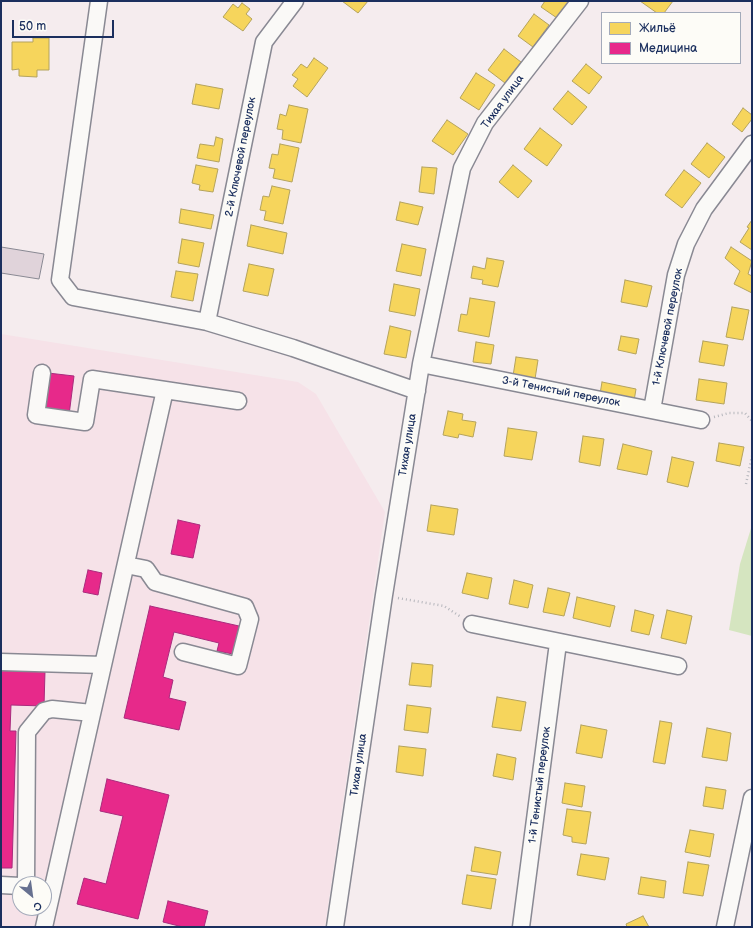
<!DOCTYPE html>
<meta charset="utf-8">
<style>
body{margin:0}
#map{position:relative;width:753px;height:928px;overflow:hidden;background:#f5ecee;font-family:"Balsamiq Sans",sans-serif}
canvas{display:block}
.frame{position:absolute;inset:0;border:2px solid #1b2f5e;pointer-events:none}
.legend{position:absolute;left:601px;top:12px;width:140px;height:52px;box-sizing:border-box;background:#fdfcf7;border:1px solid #a3aaba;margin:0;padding:5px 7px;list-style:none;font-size:12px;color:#1b2f5e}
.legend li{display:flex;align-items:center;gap:8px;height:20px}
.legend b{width:20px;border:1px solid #a3aaba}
.north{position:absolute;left:12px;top:876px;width:40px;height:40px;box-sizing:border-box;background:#fdfcf7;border:1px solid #a3aaba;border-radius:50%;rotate:151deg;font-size:11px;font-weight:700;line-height:16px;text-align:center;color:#1b2f5e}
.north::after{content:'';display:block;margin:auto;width:14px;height:18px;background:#677190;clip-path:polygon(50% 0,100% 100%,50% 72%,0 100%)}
.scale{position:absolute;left:12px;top:20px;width:102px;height:18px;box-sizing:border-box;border:2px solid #1b2f5e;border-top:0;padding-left:5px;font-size:12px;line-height:14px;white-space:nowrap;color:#1b2f5e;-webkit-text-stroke:3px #fdfcf7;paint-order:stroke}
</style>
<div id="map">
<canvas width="753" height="928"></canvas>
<div class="frame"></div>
<ul class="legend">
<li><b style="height:11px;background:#f6d55c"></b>Жильё</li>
<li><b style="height:11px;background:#e7298a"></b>Медицина</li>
</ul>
<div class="north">С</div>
<div class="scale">50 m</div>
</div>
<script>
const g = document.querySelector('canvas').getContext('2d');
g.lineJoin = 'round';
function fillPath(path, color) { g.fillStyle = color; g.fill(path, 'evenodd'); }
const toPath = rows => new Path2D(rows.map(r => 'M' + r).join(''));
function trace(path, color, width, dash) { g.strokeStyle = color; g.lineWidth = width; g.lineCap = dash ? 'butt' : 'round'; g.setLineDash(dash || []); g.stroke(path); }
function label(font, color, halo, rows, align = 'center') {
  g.font = font + ' "Balsamiq Sans",sans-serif'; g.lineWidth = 4; g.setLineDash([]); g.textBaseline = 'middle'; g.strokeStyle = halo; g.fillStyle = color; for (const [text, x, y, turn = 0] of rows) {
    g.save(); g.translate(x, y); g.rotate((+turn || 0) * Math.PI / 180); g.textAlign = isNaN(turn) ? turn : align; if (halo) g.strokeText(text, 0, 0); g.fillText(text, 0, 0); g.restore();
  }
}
fillPath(toPath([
 [1,334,298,382,316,394,385,512,325,927,1,927],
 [20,884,44,884,44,908,20,908]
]), '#f6e2e8');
fillPath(toPath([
 [752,525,752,636,729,630,740,564]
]), '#d5e5c0');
const homes = toPath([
 [342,1,368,1,358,13,342,1],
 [545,1,570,1,557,18,541,7,545,1],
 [640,1,673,1,664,13,657,13,640,1],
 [242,3,250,9,246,14,252,19,243,31,223,17,233,4,238,8,242,3],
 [534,14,549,25,533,47,518,36,534,14],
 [33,38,49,38,49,70,37,70,37,77,19,76,19,69,12,70,12,42,33,42,33,38],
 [504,49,521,62,505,83,488,70,504,49],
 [314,58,328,68,307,97,293,86,298,79,292,75,301,64,307,68,314,58],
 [586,64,602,77,589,94,572,81,586,64],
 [476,73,495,85,479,110,460,98,476,73],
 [196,84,223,89,219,109,192,104,196,84],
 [568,91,587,107,572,125,553,109,568,91],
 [289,105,308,109,301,143,282,139,283,130,277,129,280,114,286,116,289,105],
 [743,108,752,115,752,119,742,132,732,124,743,108],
 [447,120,468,134,453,155,432,141,447,120],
 [540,128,562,145,547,166,524,149,540,128],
 [216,137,223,139,219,162,197,158,200,144,214,146,216,137],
 [707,143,725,157,709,178,691,164,707,143],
 [280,144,299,148,292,182,273,178,275,169,269,168,272,154,278,155,280,144],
 [196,165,218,169,213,192,199,190,200,185,192,183,196,165],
 [513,165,532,181,518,198,499,182,513,165],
 [422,167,437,168,434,194,419,192,422,167],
 [684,170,701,183,682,208,665,195,684,170],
 [272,186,290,190,283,224,264,220,266,211,260,210,263,196,269,197,272,186],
 [400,202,423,207,418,225,396,220,400,202],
 [181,209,214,215,211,229,179,223,181,209],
 [752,220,752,250,740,242,749,228,747,227,752,220],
 [251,225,287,233,283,254,247,246,251,225],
 [182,239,204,243,199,267,178,263,182,239],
 [402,244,426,249,421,276,396,271,402,244],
 [731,247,752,261,748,274,752,276,752,293,734,284,740,271,725,258,731,247],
 [487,258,504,261,498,287,482,284,483,280,471,278,473,266,485,269,487,258],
 [249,264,274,269,268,296,243,291,249,264],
 [176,271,198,274,193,301,171,297,176,271],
 [625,280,652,286,647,307,621,302,625,280],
 [394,284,420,289,415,316,389,311,394,284],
 [470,298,495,302,489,337,458,331,461,314,467,315,470,298],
 [732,307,749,310,743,340,726,337,732,307],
 [390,326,411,331,406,358,384,354,390,326],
 [621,336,639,339,636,354,618,350,621,336],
 [703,341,728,345,724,366,699,362,703,341],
 [476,342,494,345,491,364,473,362,476,342],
 [516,357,538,360,535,379,513,376,516,357],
 [699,379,727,383,724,404,696,400,699,379],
 [602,382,636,389,634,401,600,394,602,382],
 [448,411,463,414,462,420,476,422,473,437,459,434,458,438,443,435,448,411],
 [508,428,537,432,532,460,504,456,508,428],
 [583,436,604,439,600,466,579,462,583,436],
 [719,443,744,447,740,466,716,461,719,443],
 [623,444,652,451,647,475,617,469,623,444],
 [672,457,694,462,688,487,667,482,672,457],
 [431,505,458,509,454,535,427,531,431,505],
 [467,573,492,578,488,599,462,593,467,573],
 [514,580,533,585,528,608,509,604,514,580],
 [548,588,570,593,564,616,543,612,548,588],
 [577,597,615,606,610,627,573,618,577,597],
 [635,610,654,615,649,635,631,631,635,610],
 [667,610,692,616,686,644,661,638,667,610],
 [412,663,433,665,431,687,409,685,412,663],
 [497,697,526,702,521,731,492,727,497,697],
 [407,705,431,708,428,733,404,730,407,705],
 [660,721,672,723,665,764,653,762,660,721],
 [581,725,607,730,602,758,576,753,581,725],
 [707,728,731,733,727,761,702,757,707,728],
 [399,746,426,749,423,776,396,772,399,746],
 [497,754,516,758,513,780,493,776,497,754],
 [565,783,585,786,582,807,562,803,565,783],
 [706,787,726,790,723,809,703,806,706,787],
 [567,809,591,812,586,844,572,842,572,837,563,835,567,809],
 [690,830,714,834,710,857,685,852,690,830],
 [475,847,501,852,497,875,471,871,475,847],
 [581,854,609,858,605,880,577,875,581,854],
 [688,862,709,865,703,896,683,893,688,862],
 [467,875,496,879,491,909,462,904,467,875],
 [641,877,666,881,664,898,638,894,641,877],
 [643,916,649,927,627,927,626,924,643,916]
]);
fillPath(homes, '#f6d55c');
trace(homes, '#b4a35d', 1);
const health = toPath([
 [48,373,74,376,69,415,43,412,48,373],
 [178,520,200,525,193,558,171,554,178,520],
 [88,570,102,573,98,595,83,592,88,570],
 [150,606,239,626,233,654,217,651,219,643,174,632,163,677,173,680,169,698,186,702,179,730,124,718,150,606],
 [1,669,45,671,44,706,11,705,10,731,16,731,12,868,1,868,1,669],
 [107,779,169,795,138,919,77,904,84,878,106,884,123,816,100,811,107,779],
 [168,901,208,911,204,927,183,927,163,922,168,901]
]);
fillPath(health, '#e7298a');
trace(health, '#aa2b7d', 1);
const building = toPath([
 [1,247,44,254,39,279,1,273,1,247]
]);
fillPath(building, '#e0d3da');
trace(building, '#898993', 1);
const minor = toPath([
 [99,1,60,280,73,297,207,322,293,348,417,391],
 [207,322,264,42,295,1],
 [421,364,701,420],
 [42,373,36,415,85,422,92,379,238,401],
 [652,410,676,275,686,244,704,209,752,144],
 [126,565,146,569,155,582,245,607,250,619,238,666,183,652],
 [472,624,678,666],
 [1,662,103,665],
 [26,884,27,732,44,711,52,709,92,713],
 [1,885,20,886],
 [44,927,165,390],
 [335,927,384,595,421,364,462,168,485,123,580,1],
 [521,927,558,643],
 [725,927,752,798]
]);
trace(minor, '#898993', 19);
trace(toPath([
 [714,417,729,413,745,413,752,421],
 [746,484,752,456],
 [398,598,444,606,461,617]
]), '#b5b6bc', 2.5, [1, 3]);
trace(minor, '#faf9f7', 16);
label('11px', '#1b2f5e', '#fdfcf7', [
 ["Тихая улица",503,102,-54],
 ["2-й Ключевой переулок",241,157,-79],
 ["1-й Ключевой переулок",668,327,-79],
 ["3-й Тенистый переулок",561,392,11],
 ["Тихая улица",408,445,-81],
 ["Тихая улица",359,765,-82],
 ["1-й Тенистый переулок",540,785,-83]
]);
</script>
